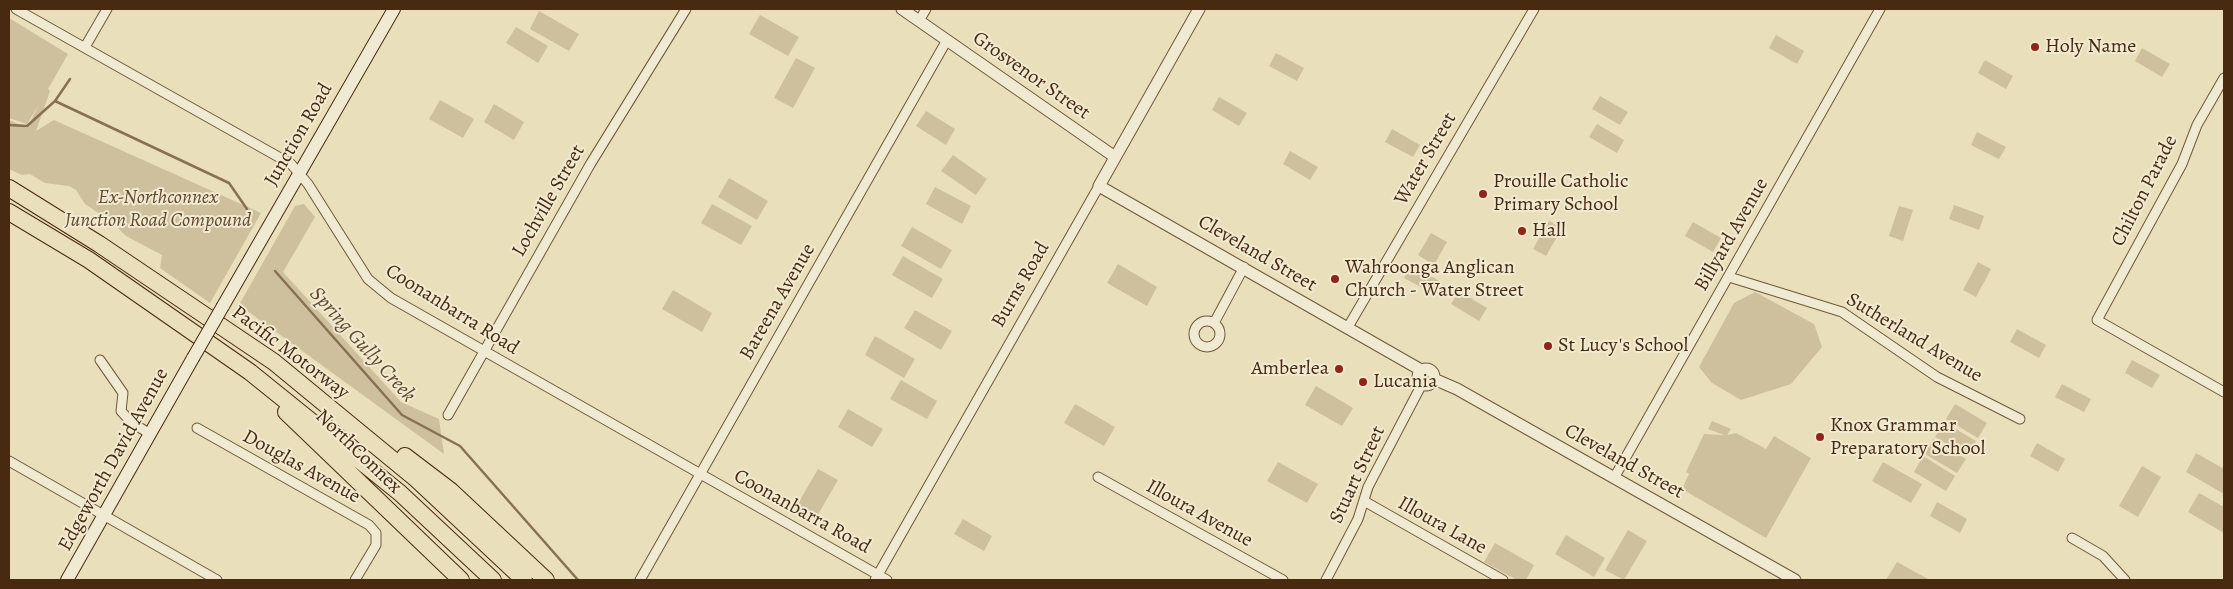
<!DOCTYPE html>
<style>
body{margin:0}
#map{position:relative;width:2233px;height:589px;overflow:hidden;background:#e9dfba;font-family:Alegreya,serif}
canvas{display:block}
.frame{position:absolute;inset:0;border:10px solid #482a10;pointer-events:none}
</style>
<div id="map">
<canvas width="2233" height="589"></canvas>
<div class="frame"></div>
</div>
<script>
const g = document.querySelector('canvas').getContext('2d');
g.lineJoin = 'round';
function fillPath(path, color) { g.fillStyle = color; g.fill(path, 'evenodd'); }
const toPath = rows => new Path2D(rows.map(r => 'M' + r).join(''));
function trace(path, color, width, dash) { g.strokeStyle = color; g.lineWidth = width; g.lineCap = dash ? 'butt' : 'round'; g.setLineDash(dash || []); g.stroke(path); }
function label(font, color, halo, rows, align = 'center') {
  g.font = font + ' Alegreya,serif'; g.lineWidth = 4; g.setLineDash([]); g.textBaseline = 'middle'; g.strokeStyle = halo; g.fillStyle = color; for (const [text, x, y, turn = 0] of rows) {
    g.save(); g.translate(x, y); g.rotate((+turn || 0) * Math.PI / 180); g.textAlign = isNaN(turn) ? turn : align; if (halo) g.strokeText(text, 0, 0); g.fillText(text, 0, 0); g.restore();
  }
}
fillPath(toPath([
 [539,11,579,34,569,51,530,29],
 [760,15,799,37,788,56,749,34],
 [9,18,68,54,48,89,50,91,36,131,54,120,261,213,210,303,160,268,162,255,126,236,112,222,85,204,76,190,69,186,45,183,30,174,22,175,9,169,9,120,27,128,39,104,27,124,9,118],
 [516,27,548,46,538,63,506,43],
 [1776,35,1804,51,1797,64,1769,48],
 [2142,48,2170,64,2162,77,2135,61],
 [1276,53,1304,68,1297,81,1269,66],
 [796,58,815,68,793,108,774,98],
 [1985,60,2013,76,2006,89,1978,73],
 [1600,96,1628,112,1620,125,1592,109],
 [1219,97,1247,113,1239,126,1212,110],
 [440,100,474,119,463,138,429,119],
 [494,104,524,122,514,140,484,122],
 [926,111,955,129,946,145,916,126],
 [1597,124,1624,140,1617,153,1589,137],
 [1392,129,1420,145,1413,157,1385,142],
 [1977,132,2006,147,1999,159,1971,145],
 [1290,151,1318,167,1310,180,1283,164],
 [953,155,987,179,976,195,941,171],
 [729,178,768,201,757,220,718,197],
 [935,187,971,206,962,224,926,204],
 [304,204,315,217,283,272,401,402,439,419,444,454,239,305,295,206],
 [712,204,752,226,741,245,701,223],
 [1954,205,1984,216,1979,230,1949,219],
 [1899,206,1913,210,1903,241,1889,236],
 [1549,221,1562,228,1546,256,1533,249],
 [1693,222,1721,238,1713,252,1685,236],
 [912,227,952,250,941,269,901,246],
 [1431,233,1447,242,1434,265,1418,255],
 [903,256,943,279,932,298,892,275],
 [1978,262,1991,269,1976,297,1963,290],
 [1118,264,1157,287,1147,306,1107,283],
 [1412,265,1439,281,1432,293,1404,278],
 [673,290,712,313,702,332,662,309],
 [1459,291,1487,308,1479,321,1451,304],
 [1755,292,1814,324,1822,347,1791,384,1741,400,1712,383,1699,367,1734,303],
 [915,310,952,331,941,350,904,328],
 [2017,329,2046,345,2039,358,2010,342],
 [875,336,915,359,904,378,865,355],
 [2132,360,2160,375,2152,388,2125,373],
 [901,380,937,401,927,419,890,399],
 [2062,384,2091,399,2084,412,2055,397],
 [1316,386,1353,408,1342,426,1305,405],
 [1075,404,1115,427,1104,446,1064,423],
 [1955,404,1987,423,1978,438,1946,419],
 [848,409,883,429,872,447,838,427],
 [1712,421,1731,429,1727,435,1736,433,1766,449,1774,436,1811,458,1766,538,1682,489,1689,474,1686,472,1704,434,1724,435,1708,429],
 [1944,422,1976,441,1967,456,1935,437],
 [1933,439,1966,459,1957,473,1925,454],
 [2037,443,2065,459,2058,472,2030,456],
 [2196,453,2224,469,2224,494,2186,472],
 [1923,456,1955,476,1946,491,1914,472],
 [1278,462,1318,484,1307,503,1267,481],
 [1883,462,1922,484,1911,503,1872,481],
 [2142,466,2161,477,2138,517,2119,506],
 [818,469,838,480,816,518,796,507],
 [2199,493,2224,507,2224,533,2188,512],
 [1937,502,1967,519,1960,533,1930,516],
 [963,519,992,536,984,551,954,534],
 [1628,530,1647,541,1624,580,1605,570],
 [1566,535,1605,558,1594,577,1555,554],
 [1495,543,1534,565,1526,580,1517,580,1484,562],
 [1897,562,1930,580,1886,580]
]), '#cec09d');
trace(toPath([
 [55,101,229,183,247,209],
 [9,125,27,126,55,101,70,79],
 [275,271,402,415,460,446,578,580]
]), '#887153', 2.5);
const minor = toPath([
 [16,9,291,164,308,184,368,279,391,298,887,580],
 [919,21,926,9],
 [85,47,107,9],
 [2224,78,2197,125,2182,164,2097,320,2224,392],
 [1729,277,1842,312,1937,377,2020,419],
 '1194 334a13 13 0 1 1 26 0a13 13 0 1 1-26 0Z',
 [1214,323,1244,267],
 [1348,327,1534,9],
 [100,360,123,393,121,411,131,422,150,434],
 [448,415,591,163,686,9],
 [197,428,369,525,376,533,376,545,355,580],
 [9,461,217,580],
 [1098,477,1283,580],
 [1614,478,1880,9],
 [1364,501,1503,580],
 [2072,538,2103,556,2125,580],
 [640,580,947,40],
 [875,580,1099,186],
 [1326,580,1358,519,1368,487,1422,384]
]);
const tertiary = toPath([
 [902,9,1115,157],
 [1199,9,1099,186,1421,370],
 '1418 377a8 8 0 1 1 16 0a8 8 0 1 1-16 0Z',
 [1434,379,1457,389,1795,580]
]);
const secondary = toPath([
 [223,306,394,9],
 [67,580,193,358]
]);
const motorway = toPath([
 [9,188,99,244,274,362,415,478,524,580],
 [9,212,89,260,250,372,400,493,493,580],
 [286,412,461,580],
 [405,456,451,491,546,580]
]);
trace(minor, '#70573a', 11);
trace(tertiary, '#70573a', 13);
trace(secondary, '#482a10', 14);
trace(motorway, '#482a10', 18);
trace(minor, '#f1ead2', 9);
trace(tertiary, '#f1ead2', 11);
trace(secondary, '#f1ead2', 12);
trace(motorway, '#e9dfba', 16);
const secondaryBridge = toPath([
 [193,358,223,306]
]);
trace(secondaryBridge, '#482a10', 14, []);
trace(secondaryBridge, '#f1ead2', 12);
for (const [x, y, r, color] of [
 [2035,47,5,"#8f2418"],
 [1483,194,5,"#8f2418"],
 [1522,231,5,"#8f2418"],
 [1335,279,5,"#8f2418"],
 [1548,346,5,"#8f2418"],
 [1339,369,5,"#8f2418"],
 [1363,382,5,"#8f2418"],
 [1820,437,5,"#8f2418"]
]) { const dot = new Path2D(); dot.arc(x, y, r, 0, 2 * Math.PI); g.fillStyle = color; g.fill(dot); trace(dot, '#f1ead2', 2); }
label('20px', '#482a10', '#f1ead2', [
 ["Holy Name",2045,47],
 ["Prouille Catholic",1493,182],
 ["Primary School",1493,205],
 ["Hall",1532,231],
 ["Wahroonga Anglican",1345,268],
 ["Church - Water Street",1345,291],
 ["St Lucy's School",1558,346],
 ["Amberlea",1329,369,"right"],
 ["Lucania",1373,382],
 ["Knox Grammar",1830,426],
 ["Preparatory School",1830,449]
], 'left');
label('20px', '#482a10', '#f1ead2', [
 ["Grosvenor Street",1031,76,35],
 ["Junction Road",299,135,-60],
 ["Water Street",1426,159,-60],
 ["Chilton Parade",2145,191,-63],
 ["Lochville Street",549,201,-60],
 ["Billyard Avenue",1732,235,-60],
 ["Cleveland Street",1257,254,30],
 ["Burns Road",1021,285,-60],
 ["Bareena Avenue",778,302,-60],
 ["Coonanbarra Road",452,310,32],
 ["Sutherland Avenue",1914,338,31],
 ["Pacific Motorway",290,353,37],
 ["NorthConnex",358,452,44],
 ["Edgeworth David Avenue",114,460,-61],
 ["Cleveland Street",1624,462,29],
 ["Douglas Avenue",301,467,29],
 ["Stuart Street",1358,475,-65],
 ["Coonanbarra Road",802,512,29],
 ["Illoura Avenue",1199,514,29],
 ["Illoura Lane",1442,526,29]
]);
label('italic 20px', '#63482c', '#f1ead2', [
 ["Ex-Northconnex",158,198],
 ["Junction Road Compound",158,221]
]);
label('italic 21px', '#62482c', '#f1ead2', [
 ["Spring Gully Creek",362,345,48]
]);
</script>
